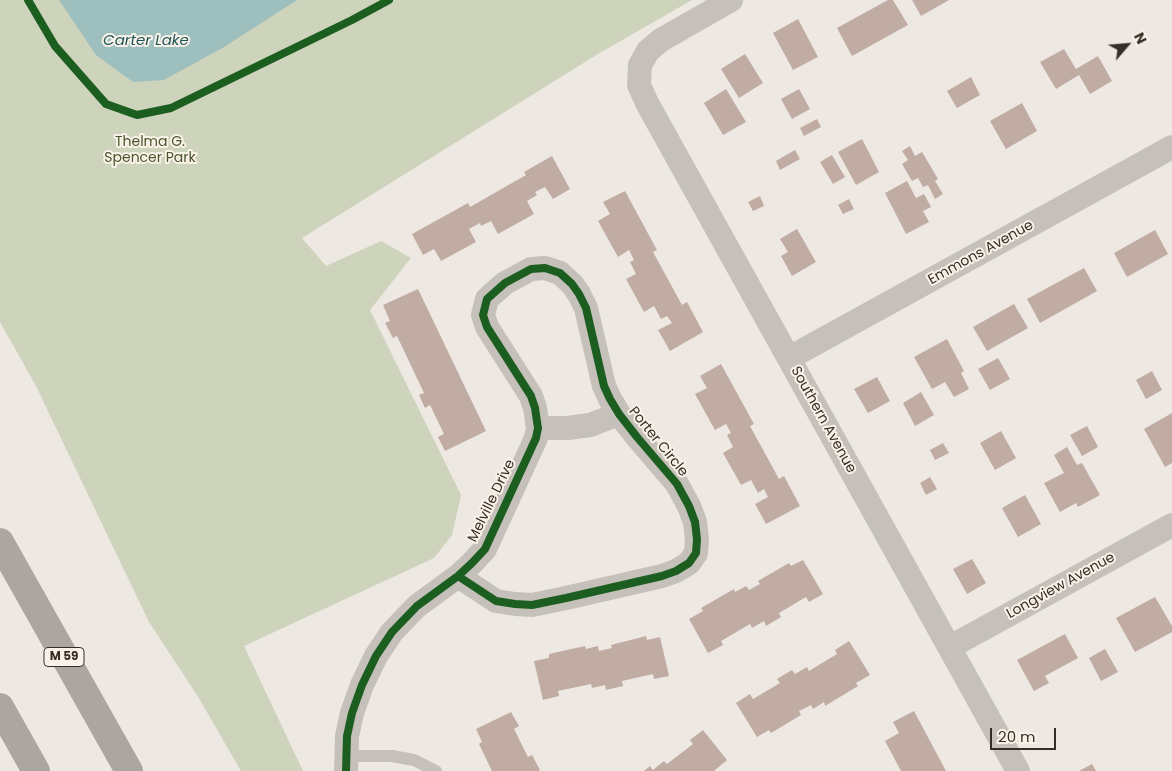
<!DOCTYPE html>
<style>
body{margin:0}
#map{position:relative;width:1172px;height:771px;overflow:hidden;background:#ede8e2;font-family:Poppins,sans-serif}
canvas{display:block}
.north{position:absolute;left:1102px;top:20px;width:50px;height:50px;-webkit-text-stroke:4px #faf2e9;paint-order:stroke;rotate:63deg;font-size:14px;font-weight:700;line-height:20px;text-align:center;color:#372d28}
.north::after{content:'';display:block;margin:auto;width:18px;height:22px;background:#372d28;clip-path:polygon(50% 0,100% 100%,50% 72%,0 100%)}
.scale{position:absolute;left:990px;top:728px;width:66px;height:22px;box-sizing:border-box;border:2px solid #372d28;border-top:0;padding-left:6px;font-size:15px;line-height:18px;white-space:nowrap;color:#372d28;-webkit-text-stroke:4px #faf2e9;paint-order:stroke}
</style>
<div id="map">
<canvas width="1172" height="771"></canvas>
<div class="north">N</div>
<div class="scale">20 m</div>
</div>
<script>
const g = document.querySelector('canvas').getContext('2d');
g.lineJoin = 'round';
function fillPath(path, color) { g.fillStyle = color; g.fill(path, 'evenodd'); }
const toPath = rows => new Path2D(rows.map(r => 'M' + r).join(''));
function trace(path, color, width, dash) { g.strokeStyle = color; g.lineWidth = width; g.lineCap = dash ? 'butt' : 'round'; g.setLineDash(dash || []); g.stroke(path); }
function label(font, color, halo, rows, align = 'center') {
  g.font = font + ' Poppins,sans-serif'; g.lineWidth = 4; g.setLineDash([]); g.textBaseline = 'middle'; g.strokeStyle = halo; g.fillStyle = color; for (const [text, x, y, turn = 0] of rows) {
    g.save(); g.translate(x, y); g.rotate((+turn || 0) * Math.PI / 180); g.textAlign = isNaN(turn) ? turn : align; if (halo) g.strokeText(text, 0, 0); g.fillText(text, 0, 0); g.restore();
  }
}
fillPath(toPath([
 [0,0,692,0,598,54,302,238,326,266,381,241,411,258,370,310,461,495,452,535,434,558,244,646,303,771,241,771,197,695,149,622,35,384,0,322]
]), '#ced3bc');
fillPath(toPath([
 [59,0,297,0,224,47,164,80,133,82,96,55]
]), '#9dbfbe');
fillPath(toPath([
 [888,0,893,0,908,25,852,56,837,28],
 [912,0,949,0,921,16],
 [798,19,818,57,793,70,773,33],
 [1064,49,1076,69,1098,56,1112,81,1090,94,1079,75,1056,89,1040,62],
 [745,54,763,83,739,98,721,69],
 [971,77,980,95,957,108,947,91],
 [726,89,746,122,723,135,704,103],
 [799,89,810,109,792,119,781,99],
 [1022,103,1037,131,1006,149,990,121],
 [817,119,821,127,804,136,800,128],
 [862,139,879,172,856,185,838,152],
 [910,146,915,156,922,152,938,179,935,181,943,194,935,199,928,185,923,187,918,178,912,181,902,164,908,160,902,151],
 [795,150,800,159,780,170,776,161],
 [832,155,845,177,833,184,820,162],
 [552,156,570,189,553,199,545,187,535,192,537,195,527,201,534,214,498,234,491,221,481,226,480,223,469,229,476,242,441,261,434,249,423,255,412,234,468,203,470,207,526,175,524,172],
 [907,181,916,198,924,194,931,207,923,211,929,222,906,234,885,193],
 [625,191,657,250,653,252,682,305,687,302,703,332,670,351,658,330,672,323,667,316,661,319,654,306,644,312,626,279,636,274,630,262,634,260,629,250,618,257,598,221,610,214,603,202],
 [760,196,764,206,753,211,748,202],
 [849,199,854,209,843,214,838,205],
 [797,229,816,262,792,276,781,256,788,252,780,239],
 [1155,230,1168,254,1127,277,1114,253],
 [1084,268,1097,291,1040,323,1027,299],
 [418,289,486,431,445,451,438,437,444,434,430,405,425,408,419,395,424,393,397,336,393,338,385,323,390,321,383,305],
 [1014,304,1028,328,987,351,973,327],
 [947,339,964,371,961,373,969,389,954,397,945,382,932,389,914,357],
 [998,358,1010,379,990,390,978,369],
 [721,364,754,424,750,426,779,479,784,476,800,506,766,524,755,504,768,497,764,489,758,493,751,480,741,485,723,453,733,447,727,435,731,433,726,424,715,430,695,394,707,388,700,376],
 [1152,371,1162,390,1146,399,1136,380],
 [877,377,890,401,868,413,854,389],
 [921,392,934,415,915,426,903,403],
 [1172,413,1172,463,1165,467,1144,429],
 [1087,426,1098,447,1082,456,1070,435],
 [1001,431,1016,458,995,470,980,443],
 [943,443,949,453,935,460,930,450],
 [1067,447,1077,465,1082,463,1100,495,1078,507,1076,503,1060,512,1044,483,1064,473,1054,455],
 [930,477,937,489,926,495,920,483],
 [1025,495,1041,524,1018,537,1002,508],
 [972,559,986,583,967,594,953,569],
 [803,560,823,594,809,602,806,597,779,613,781,617,766,626,764,621,752,628,750,624,721,641,723,645,708,653,689,619,703,611,701,608,734,589,735,592,746,586,749,590,760,584,758,581,789,563,791,566],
 [1155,597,1172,626,1172,632,1135,652,1116,618],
 [1065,634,1078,658,1045,676,1049,683,1034,691,1017,660],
 [646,636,647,640,660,637,669,676,654,679,653,674,622,681,623,686,606,690,605,685,592,688,591,684,558,691,559,696,543,700,534,661,549,658,549,654,585,646,586,649,598,646,599,651,612,648,611,645],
 [849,641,870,675,856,683,858,686,825,706,824,702,813,709,811,705,799,711,801,715,771,733,769,730,757,737,736,703,750,694,753,699,780,683,777,679,792,670,795,674,807,667,809,671,837,654,835,650],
 [1105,649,1118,672,1101,681,1089,658],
 [914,711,946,771,901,771,885,741,899,733,893,722],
 [511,712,519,726,514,729,528,757,532,755,540,770,538,771,492,771,479,744,482,742,476,729],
 [703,730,727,760,714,771,644,771,650,766,653,770,664,761,667,764,693,744,690,740],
 [1092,764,1096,771,1079,771]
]), '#c1aca3');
trace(toPath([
 [346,756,392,756,414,760,436,771]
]), '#c6c0ba', 12);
trace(toPath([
 [731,0,661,40,648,51,640,65,639,85,647,103,1018,771],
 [789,358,1172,147],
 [538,428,568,428,590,425,619,414],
 [950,647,1172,525],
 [346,771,347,736,352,713,362,685,376,656,392,632,417,606,458,576,472,563,485,549,536,438,538,428,535,408,531,396,487,327,483,315,487,299,505,283,531,269,545,268,560,273,572,284,579,294,586,308,604,386,610,399,619,414,637,437,677,484,689,506,695,522,697,539,696,553,689,563,676,571,662,576,566,598,532,605,515,604,496,601,458,576]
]), '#c6c0ba', 24);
trace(toPath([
 [0,542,129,771],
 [0,707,36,771]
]), '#aca6a1', 28);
trace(toPath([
 [28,0,55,46,106,104,137,115,171,108,352,20,389,0],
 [346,771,347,736,352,713,362,685,376,656,392,632,417,606,458,576,472,563,485,549,536,438,538,428,535,408,531,396,487,327,483,315,487,299,505,283,531,269,545,268,560,273,572,284,579,294,586,308,604,386,610,399,619,414,637,437,677,484,689,506,695,522,697,539,696,553,689,563,676,571,662,576,566,598,532,605,515,604,496,601,458,576]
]), '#1b5e20', 8);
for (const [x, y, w] of [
 [64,657,40]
]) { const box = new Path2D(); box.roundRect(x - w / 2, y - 9.5, w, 19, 4); g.fillStyle = '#faf2e9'; g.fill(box); trace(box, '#372d28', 1); }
label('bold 12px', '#372d28', null, [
 ["M 59",64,657]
]);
label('14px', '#47562c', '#faf2e9', [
 ["Thelma G.",150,142],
 ["Spencer Park",150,158]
]);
label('14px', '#372d28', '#faf2e9', [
 ["Emmons Avenue",981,253,-29],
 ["Southern Avenue",823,420,61],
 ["Porter Circle",658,442,51],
 ["Melville Drive",492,501,-64],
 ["Longview Avenue",1061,586,-29]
]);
label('italic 15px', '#1e5559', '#faf2e9', [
 ["Carter Lake",146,41]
]);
</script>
